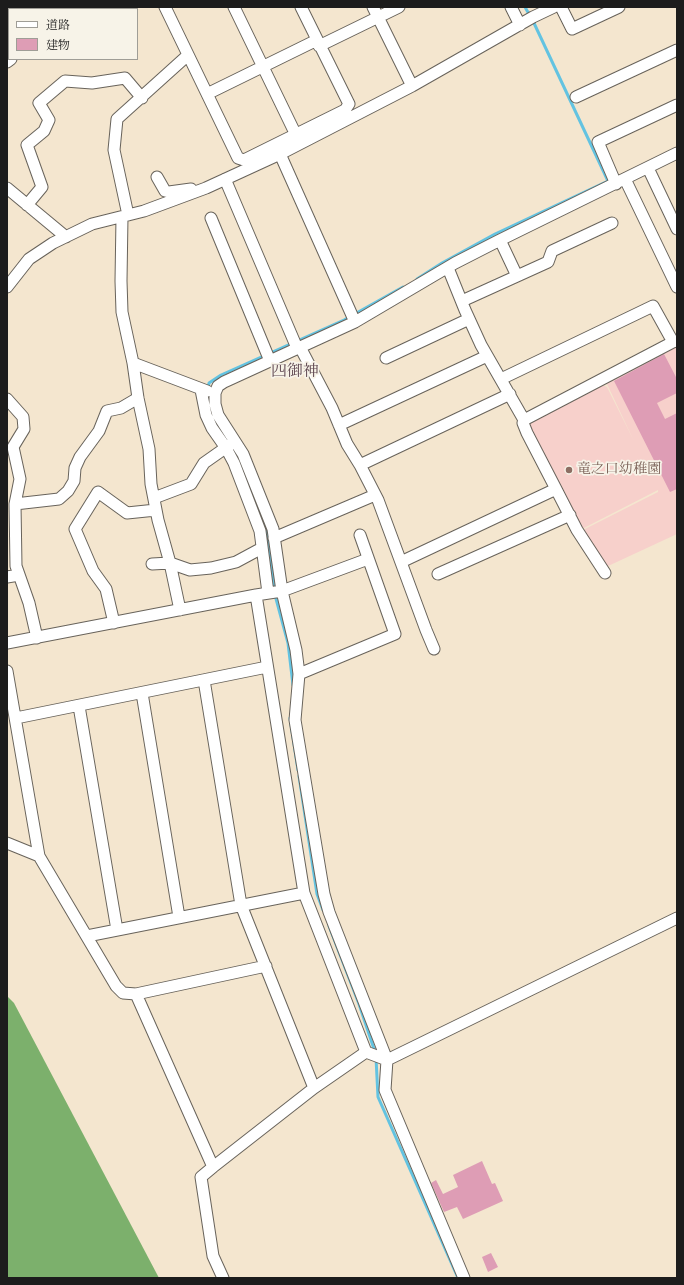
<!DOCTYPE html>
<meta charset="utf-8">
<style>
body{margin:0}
#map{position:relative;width:684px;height:1285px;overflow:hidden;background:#f4e6cf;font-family:"IM FELL English","Noto Serif JP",serif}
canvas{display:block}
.frame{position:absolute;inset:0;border:8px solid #1c1c1c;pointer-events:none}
.legend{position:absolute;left:8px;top:8px;width:130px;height:52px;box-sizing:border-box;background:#f7f3e8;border:1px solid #9f9d96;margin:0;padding:5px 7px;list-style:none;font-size:12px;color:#1c1c1c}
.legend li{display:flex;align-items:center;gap:8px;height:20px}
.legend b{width:20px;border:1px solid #9f9d96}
</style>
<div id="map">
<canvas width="684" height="1285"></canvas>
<div class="frame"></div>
<ul class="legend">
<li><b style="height:5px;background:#fff"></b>道路</li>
<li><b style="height:11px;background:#de9db5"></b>建物</li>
</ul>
</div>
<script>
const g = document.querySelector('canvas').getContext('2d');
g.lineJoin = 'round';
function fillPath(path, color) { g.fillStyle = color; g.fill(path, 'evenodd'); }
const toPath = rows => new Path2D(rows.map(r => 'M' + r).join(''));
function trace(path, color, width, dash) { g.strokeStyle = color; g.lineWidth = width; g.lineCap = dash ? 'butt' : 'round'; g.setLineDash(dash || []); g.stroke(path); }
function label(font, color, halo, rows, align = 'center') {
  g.font = font + ' "IM FELL English","Noto Serif JP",serif'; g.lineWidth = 3.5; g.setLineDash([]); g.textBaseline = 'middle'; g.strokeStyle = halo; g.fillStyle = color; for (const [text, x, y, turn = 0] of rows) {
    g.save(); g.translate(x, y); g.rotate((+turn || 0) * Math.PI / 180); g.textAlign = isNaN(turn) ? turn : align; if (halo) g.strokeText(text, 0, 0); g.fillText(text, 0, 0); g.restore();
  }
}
fillPath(toPath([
 [677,347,677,534,606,567,583,530,658,492,658,490,582,529,527,424,603,385,607,387,634,441,606,382,670,348]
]), '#f7d0cb');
fillPath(toPath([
 [7,996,14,1003,159,1278,7,1278]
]), '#7cb06c');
trace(toPath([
 [525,7,530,16],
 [417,279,442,263,495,234,608,181,533,21],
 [208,388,209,383,221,375,344,320,403,287],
 [235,454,242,467,253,498,267,530,274,589],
 [275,595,288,643,293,685],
 [290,718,298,770],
 [299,776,317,894,323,910],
 [329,926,359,1004,375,1052],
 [376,1058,378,1097,458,1278]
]), '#63c3e1', 3);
fillPath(toPath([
 [664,354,677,379,677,393,657,403,665,419,677,413,677,489,670,492,614,381],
 [482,1161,492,1184,495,1183,503,1201,463,1219,457,1207,444,1212,431,1183,436,1180,443,1194,458,1187,453,1175],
 [491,1253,498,1267,488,1272,482,1257]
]), '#de9db5');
const minor = toPath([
 [76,7,77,9],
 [165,7,238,158,244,160,345,110,349,104,301,7],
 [234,7,296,135],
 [373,7,412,86],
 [511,7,520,25],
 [561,7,572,29,619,7],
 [111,9,115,7],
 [319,46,399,7],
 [7,62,11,59],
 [207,94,317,40],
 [576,97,677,50],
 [280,154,355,322],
 [648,168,677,229],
 [157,177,165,191,169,192,191,189],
 [225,179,297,348],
 [625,179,677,287],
 [616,184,598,142,677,105],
 [7,188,66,237],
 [27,205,42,187,27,145,44,131,49,120,39,103,65,81,92,83,125,78,142,98],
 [128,215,114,150,117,119,188,55],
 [122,217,121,281,122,312,133,363,138,398,149,449,151,484,158,520,170,563,180,610],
 [211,218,270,361],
 [500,240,517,276],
 [448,268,465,310,481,345,524,420,673,342,677,341],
 [7,287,29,259,53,243,92,224,144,211,206,188,280,154,412,86,533,17,554,7],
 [462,301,548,262,552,251,612,223],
 [300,347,332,408,347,444,360,465,378,500,426,630,434,649],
 [386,358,469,319],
 [133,363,207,391],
 [501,379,653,306,673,342],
 [201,390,206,415,212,428,226,448,234,463,260,531,268,593],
 [7,399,23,417,24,429,13,447,20,479,15,504,16,566,29,603,37,638],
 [524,420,523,423,527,433,556,489,577,530,605,573],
 [339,425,487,356],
 [360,465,510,394],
 [154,498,191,484,204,463,231,444],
 [15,504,59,499,68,491,74,481,75,468,80,457,99,431,107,411,121,408,138,398],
 [274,538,375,495],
 [401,562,556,489],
 [152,564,170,563,190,570,211,568,236,562,262,548],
 [438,574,570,515],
 [7,577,19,575],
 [256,595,304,893,366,1052],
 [114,623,106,589,93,571,75,529,98,492,127,513,156,510],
 [7,643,256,595,282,591,368,559],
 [7,671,39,856,116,986,123,993,136,994,213,1167],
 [299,674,395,634,360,535],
 [204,680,241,905,314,1088],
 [142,693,179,917],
 [79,706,117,930],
 [16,718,267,667],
 [7,843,39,856],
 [87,936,304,893],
 [136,994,266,966],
 [223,1278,213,1256,201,1177,213,1167,314,1088,366,1052,387,1060,677,918],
 [464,1278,385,1090,387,1060,329,912,324,894,295,720,299,674,296,650,282,591,273,529,243,454,218,415,215,404,215,393,218,386,224,382,355,322,455,263,500,240,677,153]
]);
trace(minor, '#68635b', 13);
trace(minor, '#fff', 11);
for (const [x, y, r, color] of [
 [569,470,4,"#8d6e63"]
]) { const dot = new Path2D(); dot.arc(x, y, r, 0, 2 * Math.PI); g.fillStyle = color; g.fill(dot); trace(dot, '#f7f3e8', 1.5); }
label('14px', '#785e54', '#f7f3e8', [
 ["竜之口幼稚園",577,470]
], 'left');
label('16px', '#604952', '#f7f3e8', [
 ["四御神",295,373]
]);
</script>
